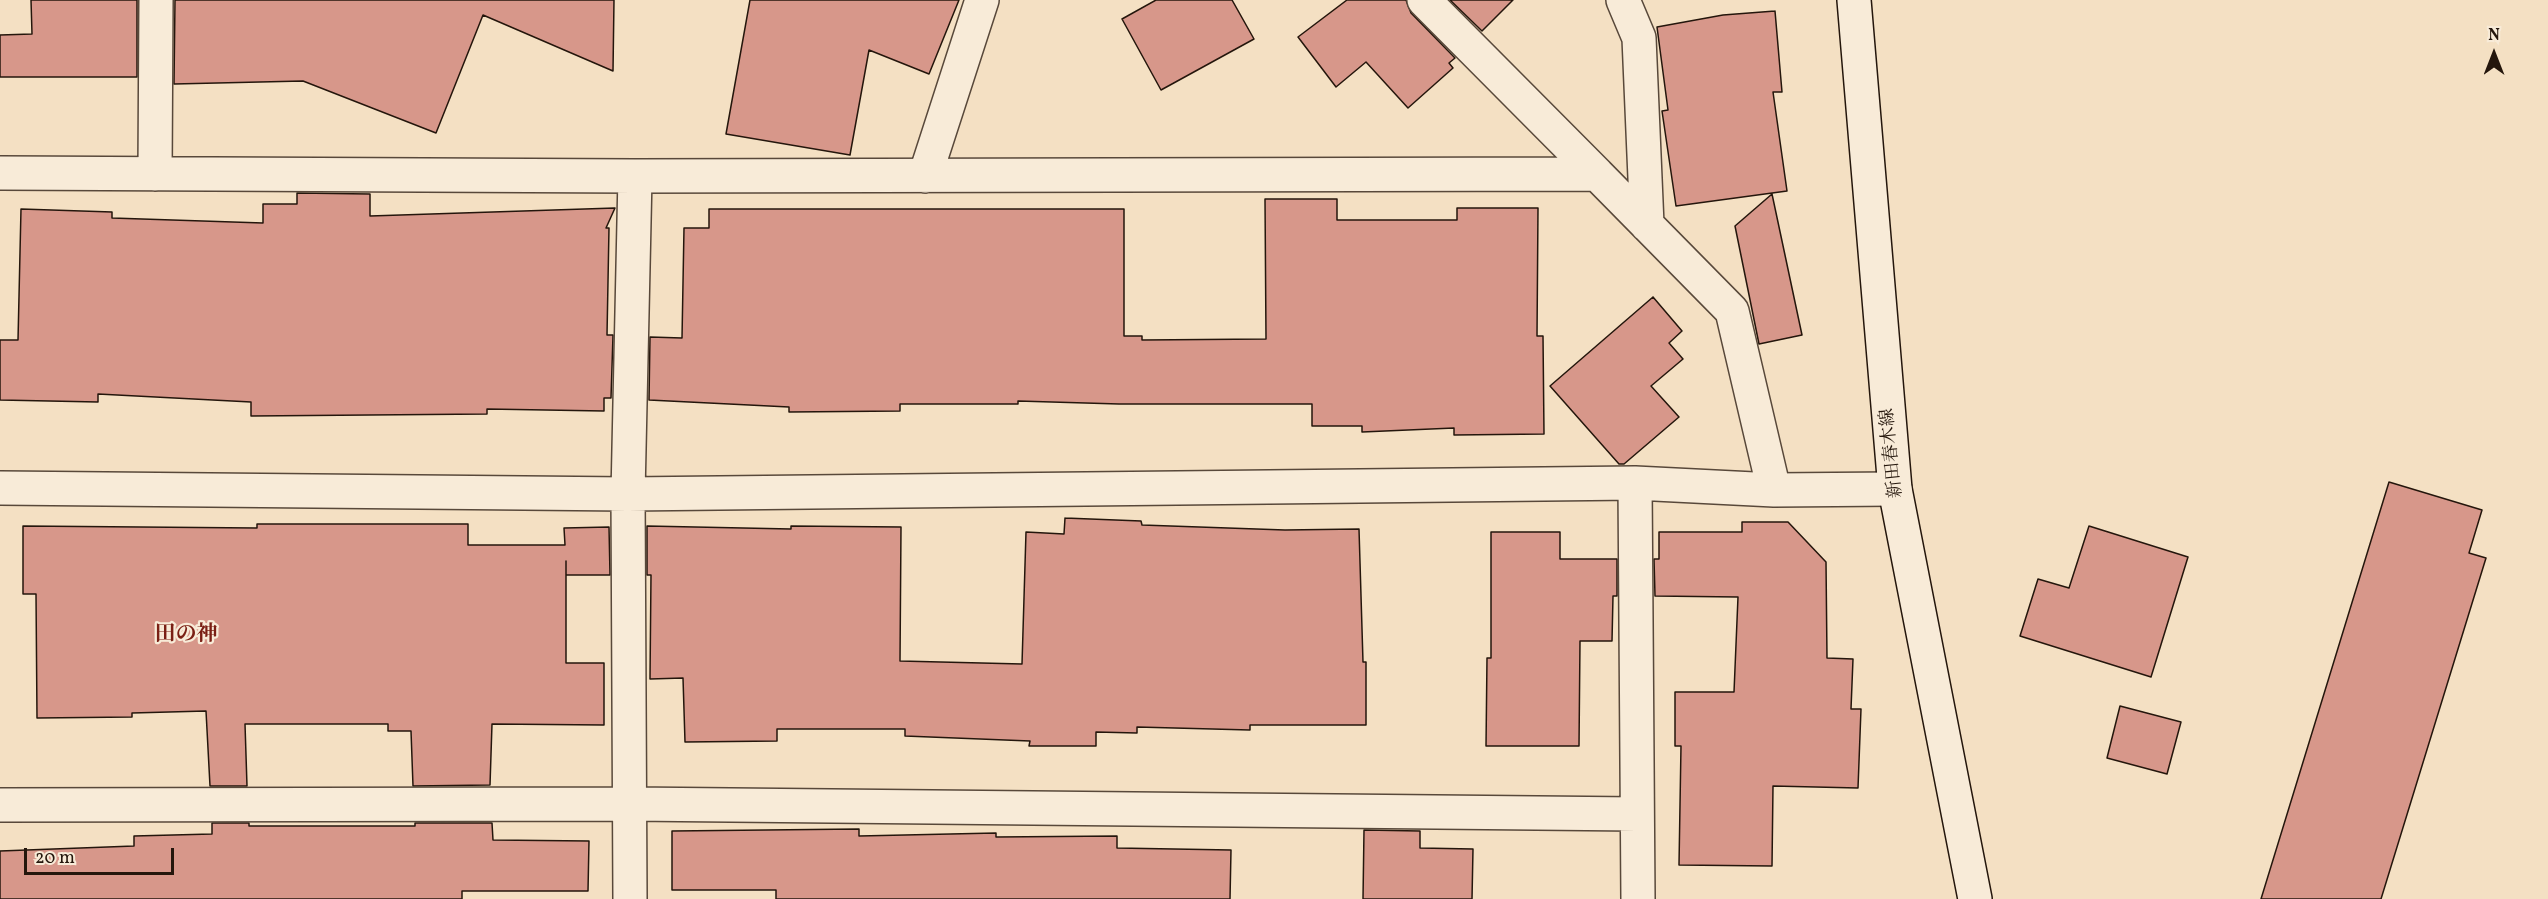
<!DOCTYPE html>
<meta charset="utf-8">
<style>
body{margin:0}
#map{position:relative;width:2548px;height:899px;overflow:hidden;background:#f4e0c3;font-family:Vollkorn,serif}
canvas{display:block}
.north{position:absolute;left:2464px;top:24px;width:60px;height:60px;-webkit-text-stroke:4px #f8ebd8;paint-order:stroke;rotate:0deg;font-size:16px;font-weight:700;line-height:24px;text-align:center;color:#24160c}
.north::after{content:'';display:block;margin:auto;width:21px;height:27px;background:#24160c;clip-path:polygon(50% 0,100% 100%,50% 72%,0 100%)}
.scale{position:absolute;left:24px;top:848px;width:150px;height:27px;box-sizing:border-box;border:3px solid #24160c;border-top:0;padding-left:8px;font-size:18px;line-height:21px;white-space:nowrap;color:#24160c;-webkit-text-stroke:4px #f8ebd8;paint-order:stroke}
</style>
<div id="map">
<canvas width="2548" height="899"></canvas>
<div class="north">N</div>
<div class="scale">20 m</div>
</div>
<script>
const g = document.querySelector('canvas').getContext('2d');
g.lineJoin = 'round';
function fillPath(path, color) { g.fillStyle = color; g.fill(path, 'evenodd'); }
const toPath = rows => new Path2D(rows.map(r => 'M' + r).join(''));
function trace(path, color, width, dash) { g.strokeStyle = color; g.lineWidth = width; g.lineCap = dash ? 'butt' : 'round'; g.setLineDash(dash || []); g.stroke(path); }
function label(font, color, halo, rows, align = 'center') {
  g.font = font + ' Vollkorn,"Noto Serif JP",serif'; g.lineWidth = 4.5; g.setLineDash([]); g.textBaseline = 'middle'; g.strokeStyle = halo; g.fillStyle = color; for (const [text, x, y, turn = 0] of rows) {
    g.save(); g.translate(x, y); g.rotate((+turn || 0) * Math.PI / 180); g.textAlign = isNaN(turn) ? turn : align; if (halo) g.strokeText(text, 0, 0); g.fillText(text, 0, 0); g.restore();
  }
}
const building = toPath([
 [31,0,137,0,137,77,0,77,0,35,32,34,31,0],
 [175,0,614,0,613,71,483,15,436,133,303,81,174,84,175,0],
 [750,0,959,0,929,74,869,50,850,155,726,134,750,0],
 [1156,0,1232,0,1254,39,1161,90,1122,19,1156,0],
 [1347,0,1406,0,1411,13,1455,58,1449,63,1453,68,1408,108,1366,62,1336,87,1298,37,1347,0],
 [1450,0,1513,0,1482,31,1450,0],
 [1775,11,1782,92,1773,92,1787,191,1676,206,1662,111,1668,110,1657,27,1723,15,1775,11],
 [297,193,370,194,370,216,615,208,606,228,609,228,607,335,613,335,611,398,604,398,604,411,487,409,487,414,251,416,251,402,98,394,98,402,0,400,0,340,18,340,21,209,112,212,112,218,263,223,263,204,297,204,297,193],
 [1772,194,1802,335,1759,344,1735,226,1772,194],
 [1265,199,1337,199,1337,220,1457,220,1457,208,1538,208,1537,336,1543,336,1544,434,1454,435,1454,428,1362,432,1362,426,1312,426,1312,404,1119,404,1018,401,1018,404,900,404,900,411,789,412,789,407,649,400,650,337,682,338,684,228,709,228,709,209,1124,209,1124,336,1142,336,1142,340,1266,339,1265,199],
 [1653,297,1682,331,1669,343,1683,359,1651,386,1679,417,1624,464,1619,464,1550,386,1653,297],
 [2389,482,2482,510,2469,553,2486,558,2381,899,2261,899,2389,482],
 [1065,518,1141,521,1142,525,1285,530,1359,529,1363,662,1366,662,1366,725,1250,725,1250,730,1137,727,1137,733,1096,732,1096,746,1029,746,1030,741,905,736,905,729,777,729,777,741,685,742,683,678,650,679,651,575,647,575,647,526,791,529,791,526,901,527,900,661,1022,664,1026,532,1064,534,1065,518],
 [1742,522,1788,522,1826,562,1827,658,1853,659,1851,709,1861,709,1858,788,1773,786,1772,866,1679,865,1681,746,1675,746,1675,692,1734,692,1738,597,1655,596,1654,559,1659,559,1659,532,1742,532,1742,522],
 [257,524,468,524,468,545,565,545,564,528,609,527,610,575,566,575,566,561,566,663,604,663,604,725,492,724,490,785,413,786,411,731,388,731,388,724,245,724,247,786,210,786,206,711,132,713,132,717,37,718,36,594,23,594,23,526,257,528,257,524],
 [2089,526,2188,557,2151,677,2020,636,2038,579,2069,588,2089,526],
 [1491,532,1560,532,1560,559,1617,559,1617,596,1613,596,1612,641,1580,641,1579,746,1486,746,1487,658,1491,658,1491,532],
 [2120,706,2181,722,2167,774,2107,758,2120,706],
 [212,823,249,823,249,826,415,826,415,823,492,823,493,840,589,841,588,891,462,891,462,899,0,899,0,851,134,846,134,836,212,834,212,823],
 [859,829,859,836,996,833,996,837,1117,836,1117,848,1231,850,1230,899,776,899,776,890,672,890,672,831,859,829],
 [1364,830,1420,831,1420,848,1473,849,1472,899,1363,899,1364,830]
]);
fillPath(building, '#d7978a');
trace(building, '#24160c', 1.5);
const minor = toPath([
 [1424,0,1597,174],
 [1623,0,1639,38,1647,225],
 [0,173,635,176,1597,174,1732,311,1774,490],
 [155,174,156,0],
 [925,176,982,0],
 [1635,483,1638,899],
 [0,488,628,494,1635,483,1774,490,1895,489],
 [0,805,630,804,1637,814],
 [630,899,628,494,635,176]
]);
const secondary = toPath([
 [1854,0,1895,489,1975,899]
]);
trace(minor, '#58483a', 36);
trace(secondary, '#24160c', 36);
trace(minor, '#f8ebd8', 33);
trace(secondary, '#f8ebd8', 33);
label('18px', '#24160c', '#f8ebd8', [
 ["新田春木線",1893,453,-96]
]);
label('bold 21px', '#7a1f14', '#f8ebd8', [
 ["田の神",186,636]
]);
</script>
